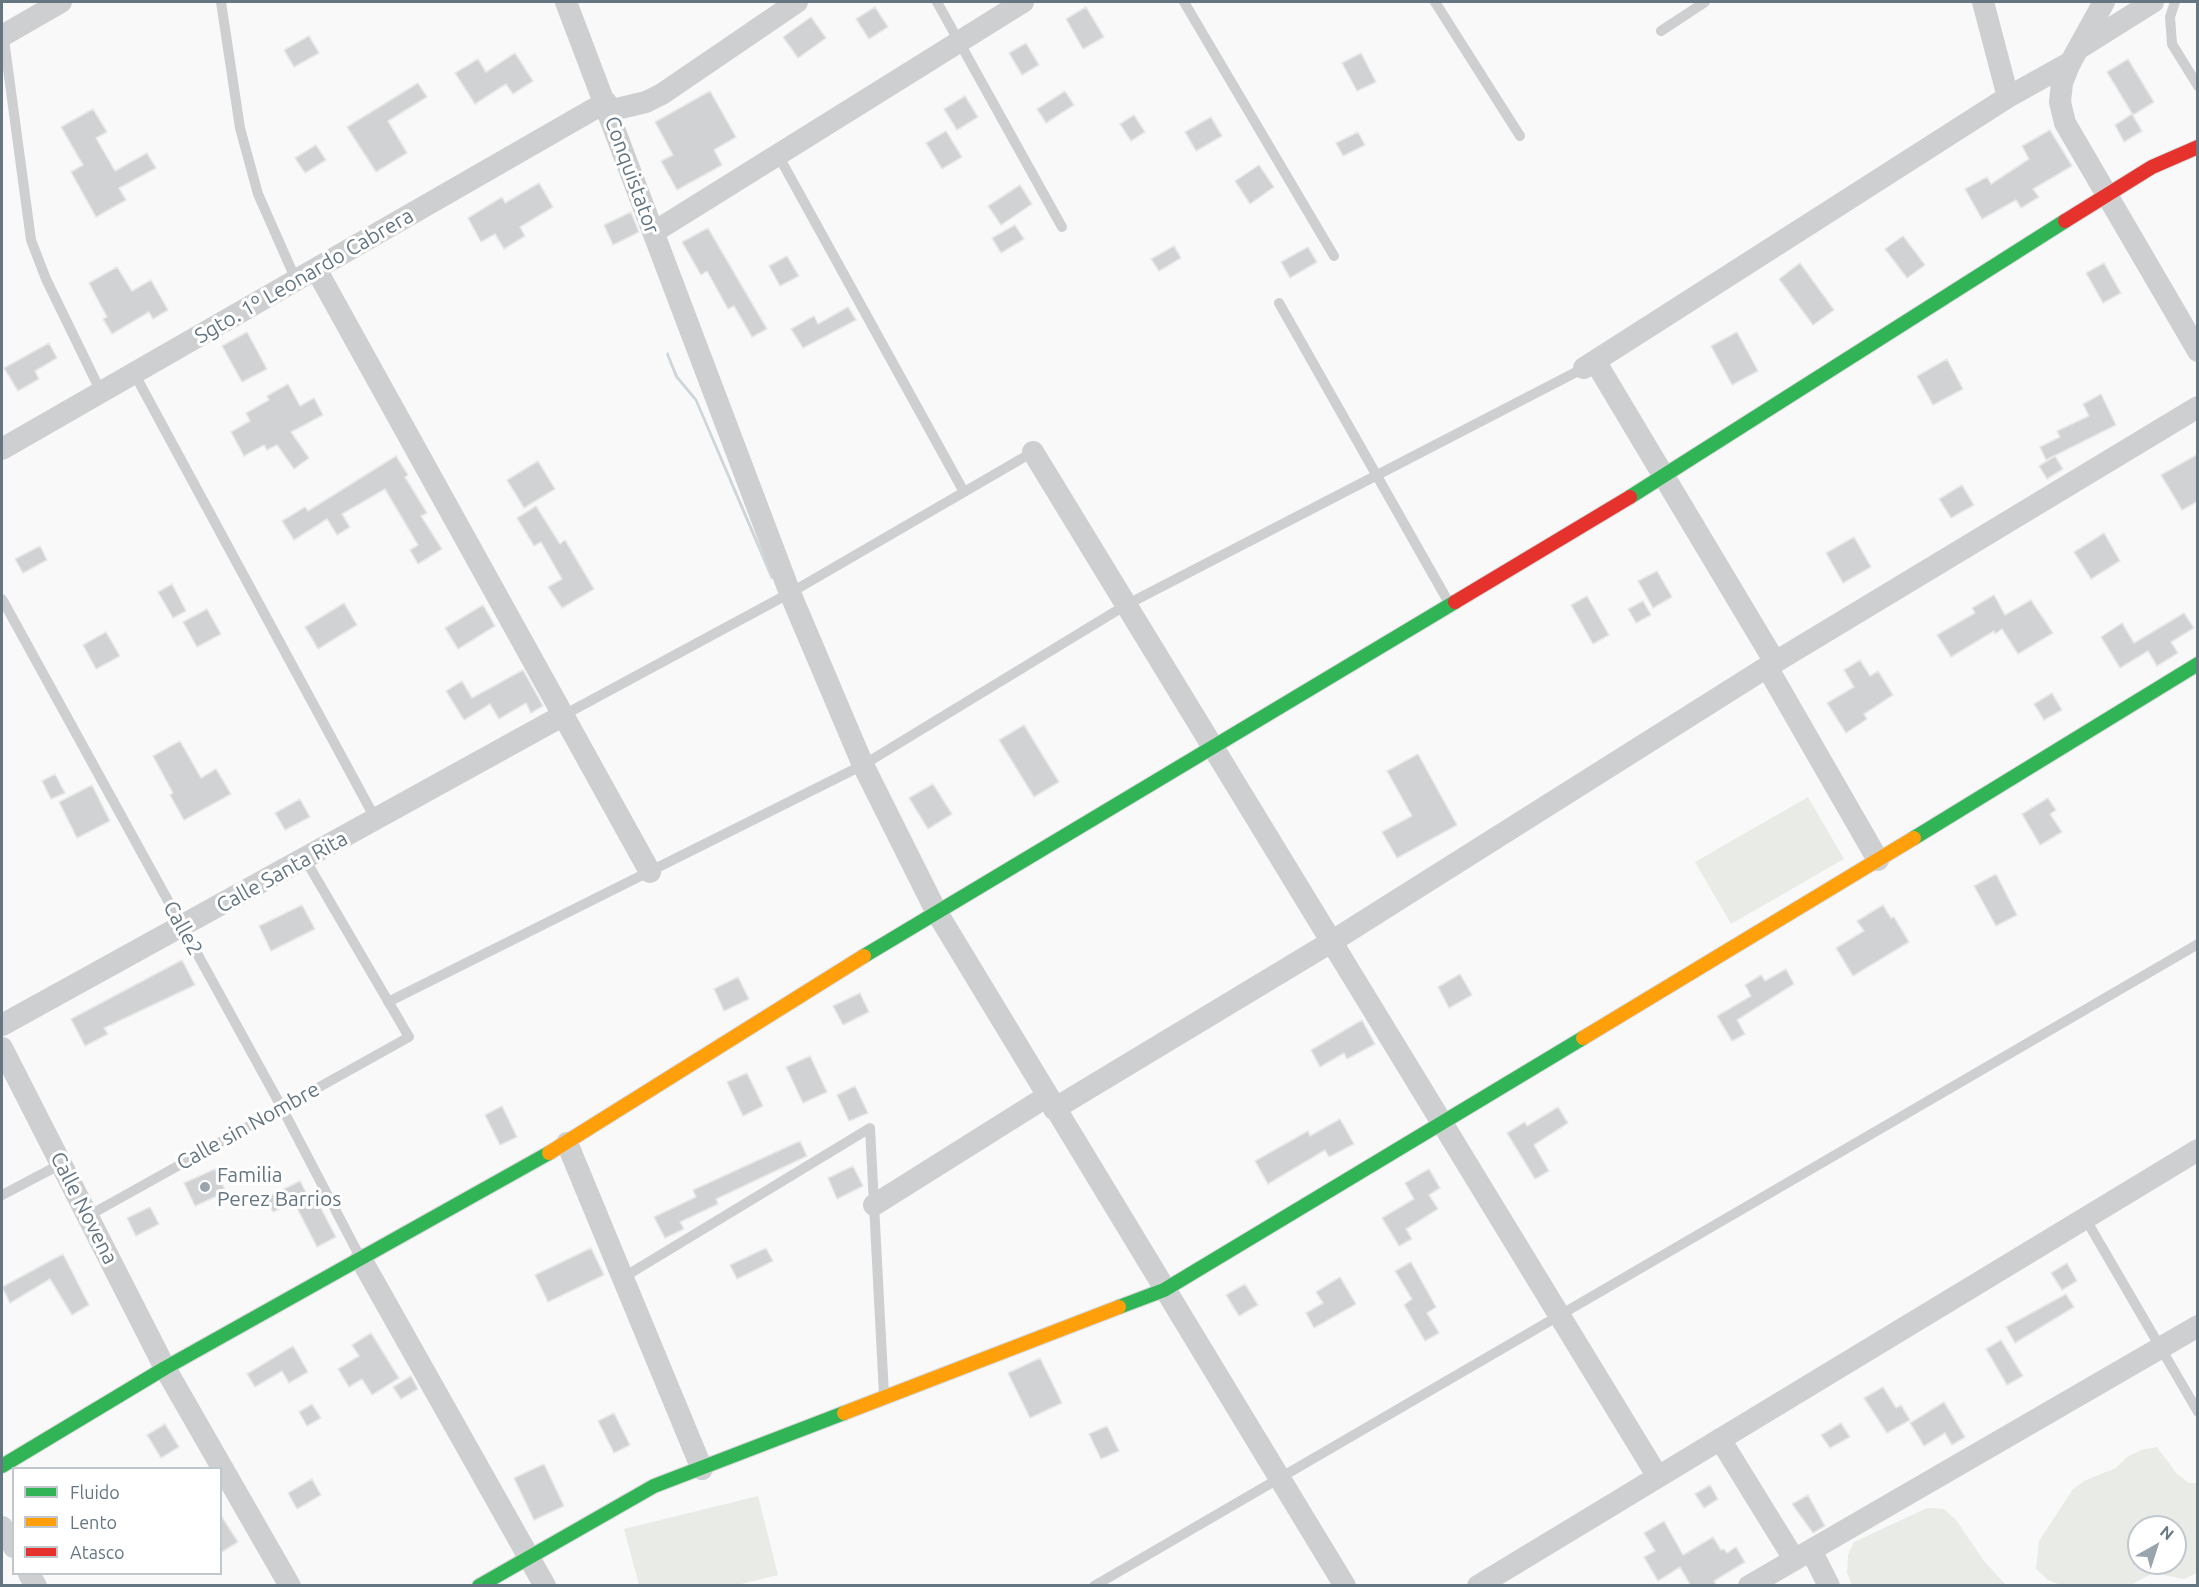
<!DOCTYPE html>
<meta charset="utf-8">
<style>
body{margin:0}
#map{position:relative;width:2199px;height:1587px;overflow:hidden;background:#f9f9f9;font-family:Ubuntu,sans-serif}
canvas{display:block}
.frame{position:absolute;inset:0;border:3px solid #657683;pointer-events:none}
.legend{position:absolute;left:12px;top:1467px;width:210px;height:108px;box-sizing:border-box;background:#fff;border:2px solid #c1c8cd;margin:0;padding:8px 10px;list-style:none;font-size:18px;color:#657683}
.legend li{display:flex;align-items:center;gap:12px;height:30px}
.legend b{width:30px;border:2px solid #c1c8cd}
.north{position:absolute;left:2127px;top:1515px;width:60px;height:60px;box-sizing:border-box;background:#fff;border:2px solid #c1c8cd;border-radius:50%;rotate:39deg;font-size:16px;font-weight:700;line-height:24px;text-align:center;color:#657683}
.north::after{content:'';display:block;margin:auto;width:21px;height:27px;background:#99a4ac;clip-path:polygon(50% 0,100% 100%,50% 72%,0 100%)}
</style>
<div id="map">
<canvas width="2199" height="1587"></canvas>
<div class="frame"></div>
<ul class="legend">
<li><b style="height:8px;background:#30b455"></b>Fluido</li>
<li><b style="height:8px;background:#ff9f0a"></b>Lento</li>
<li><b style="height:8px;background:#e5322d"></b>Atasco</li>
</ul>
<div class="north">N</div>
</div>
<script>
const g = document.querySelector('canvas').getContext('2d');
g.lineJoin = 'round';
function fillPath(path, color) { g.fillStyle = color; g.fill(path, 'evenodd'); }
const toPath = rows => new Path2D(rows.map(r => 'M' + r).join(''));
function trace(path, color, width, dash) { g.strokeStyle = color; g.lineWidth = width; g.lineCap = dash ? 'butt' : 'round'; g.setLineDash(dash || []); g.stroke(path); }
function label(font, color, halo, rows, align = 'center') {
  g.font = font + ' Ubuntu,sans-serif'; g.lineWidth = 6; g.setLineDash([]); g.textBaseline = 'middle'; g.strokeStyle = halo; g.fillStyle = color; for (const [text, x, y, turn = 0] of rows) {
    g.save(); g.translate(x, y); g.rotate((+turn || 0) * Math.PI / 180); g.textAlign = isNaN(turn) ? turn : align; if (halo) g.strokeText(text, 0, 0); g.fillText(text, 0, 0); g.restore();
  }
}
fillPath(toPath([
 [1808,797,1844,859,1731,924,1695,862],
 [2157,1447,2176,1473,2189,1483,2197,1483,2197,1573,2184,1579,2153,1573,2129,1586,2061,1585,2048,1580,2036,1569,2039,1541,2073,1489,2086,1480,2116,1468,2127,1457,2141,1450],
 [2139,1527,2175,1527,2175,1563,2139,1563],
 [758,1496,778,1575,737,1585,639,1585,624,1529],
 [1927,1508,1944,1509,1956,1520,1984,1561,2006,1585,1852,1585,1847,1573,1848,1555,1854,1542]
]), '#e8ebe6');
fillPath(toPath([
 [668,352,678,376,697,399,774,578,771,579,695,401,675,377,666,354]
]), '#ced6d9');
const building = toPath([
 [875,7,888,27,869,39,856,19,875,7],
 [1086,7,1104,37,1083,49,1066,19,1086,7],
 [811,17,826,38,798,58,783,37,811,17],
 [309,36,319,53,294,67,284,50,309,36],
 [1026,43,1039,65,1022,75,1009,53,1026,43],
 [515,53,533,81,513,94,506,84,475,104,455,73,478,59,486,72,515,53],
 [1361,53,1376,82,1357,91,1342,63,1361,53],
 [2128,59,2154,102,2133,115,2107,72,2128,59],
 [418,83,427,97,388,121,407,153,376,172,347,127,418,83],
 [710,91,736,137,714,150,722,165,677,190,661,161,673,155,655,122,710,91],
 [1065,91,1074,105,1046,123,1037,109,1065,91],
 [965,96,978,117,957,130,944,109,965,96],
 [93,109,107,132,96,138,115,171,147,153,156,168,119,188,126,200,96,217,71,172,83,165,61,127,93,109],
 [2132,114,2142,131,2124,142,2115,125,2132,114],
 [1134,115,1145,132,1131,141,1120,124,1134,115],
 [1211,117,1222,136,1196,151,1185,132,1211,117],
 [2050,130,2072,166,2033,189,2039,197,2021,208,2016,200,1982,219,1965,189,1987,177,1991,184,2029,159,2022,146,2050,130],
 [946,131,962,157,942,169,926,143,946,131],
 [1358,132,1365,145,1343,156,1336,143,1358,132],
 [316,145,326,160,305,173,295,158,316,145],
 [1259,165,1274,187,1250,204,1235,181,1259,165],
 [539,183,553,207,520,227,525,236,504,249,495,234,481,242,468,218,502,197,505,203,539,183],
 [1020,185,1032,204,1001,225,988,206,1020,185],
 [631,212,639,232,613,245,604,225,631,212],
 [1015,225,1024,239,1001,253,992,238,1015,225],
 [708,228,767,329,752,337,734,306,728,309,707,271,701,275,682,242,708,228],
 [1903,236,1925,265,1907,278,1885,249,1903,236],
 [1174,246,1181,258,1159,271,1151,259,1174,246],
 [1308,247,1317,262,1290,278,1281,262,1308,247],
 [787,256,799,276,780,286,769,266,787,256],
 [1800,263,1834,310,1813,325,1779,279,1800,263],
 [2104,263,2121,293,2103,303,2086,273,2104,263],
 [117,267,132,291,151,280,168,310,153,319,149,312,112,334,103,319,107,317,89,283,117,267],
 [848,307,856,320,803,348,791,329,814,316,818,324,848,307],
 [247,332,267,369,242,382,222,346,247,332],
 [1737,332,1758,371,1732,385,1711,346,1737,332],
 [49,343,57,358,35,371,39,379,18,391,4,368,49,343],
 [1947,359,1963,389,1933,405,1917,376,1947,359],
 [288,384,300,406,314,398,323,415,291,432,309,458,294,469,277,445,267,450,264,445,244,456,231,432,250,421,246,413,269,400,267,396,288,384],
 [2101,394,2116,425,2046,460,2040,447,2060,437,2057,431,2089,416,2083,404,2101,394],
 [2198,454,2198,501,2182,510,2161,475,2198,454],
 [396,456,408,475,405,477,427,513,421,516,442,549,418,564,410,550,418,545,385,489,342,514,350,527,337,535,327,519,294,540,282,521,305,507,308,511,396,456],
 [2055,456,2063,469,2047,479,2039,466,2055,456],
 [538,461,555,489,524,508,507,480,538,461],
 [1962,485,1974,505,1951,518,1939,499,1962,485],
 [536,506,560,544,565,540,594,589,562,608,548,587,562,579,541,542,534,546,517,518,536,506],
 [2104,533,2120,561,2091,579,2074,552,2104,533],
 [1854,537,1871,567,1843,583,1826,553,1854,537],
 [40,546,47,560,23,573,15,559,40,546],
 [1657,571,1672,597,1653,608,1638,581,1657,571],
 [172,584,186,611,173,618,158,592,172,584],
 [1994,595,2005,615,2031,600,2053,633,2018,654,2002,629,1995,634,1994,631,1951,657,1937,635,1975,613,1972,608,1994,595],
 [1587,596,1609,635,1593,644,1571,605,1587,596],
 [1643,601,1651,615,1636,623,1628,609,1643,601],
 [344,603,357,625,318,649,305,627,344,603],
 [483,605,495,626,458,649,445,628,483,605],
 [207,609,221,634,197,647,183,622,207,609],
 [2184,613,2194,628,2171,642,2178,653,2157,666,2148,651,2120,668,2101,637,2122,623,2134,643,2184,613],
 [106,632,120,656,96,669,83,645,106,632],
 [1860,660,1870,676,1878,671,1893,695,1864,714,1867,719,1846,733,1827,703,1854,687,1844,670,1860,660],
 [523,670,543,706,531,713,526,703,499,719,490,704,464,720,446,691,462,681,472,698,523,670],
 [2052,693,2062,710,2044,720,2034,704,2052,693],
 [1024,725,1059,782,1034,797,999,740,1024,725],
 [180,741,201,778,216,769,231,794,184,820,170,795,173,793,153,756,180,741],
 [1418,754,1457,825,1397,858,1382,832,1412,816,1387,771,1418,754],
 [55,774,65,793,51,799,42,781,55,774],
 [933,784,952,814,928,829,909,798,933,784],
 [92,785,110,821,77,838,59,802,92,785],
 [2048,798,2056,810,2050,814,2062,832,2040,845,2022,814,2048,798],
 [300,799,310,817,285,830,275,813,300,799],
 [1996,874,2017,915,1996,926,1974,886,1996,874],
 [302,905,315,929,271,951,259,926,302,905],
 [1883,905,1891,918,1894,917,1909,942,1853,976,1836,948,1864,931,1857,921,1883,905],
 [182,960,195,985,104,1028,108,1034,85,1046,71,1019,182,960],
 [1786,969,1794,984,1737,1020,1745,1034,1732,1041,1717,1016,1751,996,1745,985,1761,975,1765,981,1786,969],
 [1460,974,1472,995,1449,1008,1438,987,1460,974],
 [738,977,749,999,724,1011,714,989,738,977],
 [860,993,869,1012,843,1025,833,1006,860,993],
 [1362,1020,1375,1044,1347,1059,1344,1053,1320,1067,1311,1050,1362,1020],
 [810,1056,827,1092,803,1103,786,1067,810,1056],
 [747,1073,763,1106,743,1116,727,1082,747,1073],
 [855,1086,868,1113,849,1121,837,1095,855,1086],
 [502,1106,517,1137,500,1145,485,1115,502,1106],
 [1558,1107,1568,1123,1534,1145,1549,1171,1535,1179,1507,1133,1525,1122,1527,1126,1558,1107],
 [1340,1119,1354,1144,1329,1157,1325,1150,1268,1184,1255,1161,1308,1131,1310,1136,1340,1119],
 [800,1141,807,1156,716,1199,718,1204,680,1222,684,1229,665,1238,654,1217,696,1197,693,1190,800,1141],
 [853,1166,863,1186,837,1199,828,1178,853,1166],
 [215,1169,226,1192,195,1206,184,1183,215,1169],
 [1429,1169,1440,1188,1429,1195,1438,1209,1406,1229,1412,1239,1399,1246,1382,1218,1414,1199,1405,1183,1429,1169],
 [300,1181,310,1200,315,1197,336,1237,317,1247,294,1202,273,1212,266,1198,300,1181],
 [150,1207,159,1224,136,1236,127,1218,150,1207],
 [591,1248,604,1275,548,1302,535,1275,591,1248],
 [766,1248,773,1261,737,1279,730,1265,766,1248],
 [63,1254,89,1305,72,1315,50,1279,10,1303,2,1287,63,1254],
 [1411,1262,1436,1307,1427,1313,1439,1333,1425,1341,1404,1305,1412,1299,1395,1271,1411,1262],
 [2067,1263,2077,1281,2062,1290,2051,1273,2067,1263],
 [1340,1277,1356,1304,1314,1328,1306,1313,1323,1303,1316,1292,1340,1277],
 [1245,1284,1258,1305,1239,1316,1226,1295,1245,1284],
 [2066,1294,2074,1307,2015,1343,2006,1327,2066,1294],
 [371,1333,399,1378,372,1395,362,1379,349,1387,338,1369,359,1356,352,1345,371,1333],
 [2001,1340,2023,1376,2007,1385,1986,1349,2001,1340],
 [293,1346,308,1372,289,1383,282,1371,255,1387,247,1374,293,1346],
 [1040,1358,1062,1403,1030,1418,1008,1373,1040,1358],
 [411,1376,418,1389,401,1399,393,1387,411,1376],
 [1883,1387,1896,1408,1901,1405,1910,1420,1887,1433,1864,1398,1883,1387],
 [1944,1402,1965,1437,1952,1445,1945,1433,1924,1446,1910,1423,1944,1402],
 [312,1404,321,1418,307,1426,299,1412,312,1404],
 [614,1413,630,1445,614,1453,598,1421,614,1413],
 [1841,1423,1850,1437,1830,1448,1821,1435,1841,1423],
 [165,1424,179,1447,161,1458,147,1435,165,1424],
 [1107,1426,1119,1451,1101,1459,1089,1434,1107,1426],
 [544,1464,564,1506,534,1520,514,1478,544,1464],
 [312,1479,321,1495,297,1509,288,1493,312,1479],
 [1710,1485,1718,1499,1704,1508,1695,1494,1710,1485],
 [1808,1495,1825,1526,1813,1533,1792,1504,1808,1495],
 [220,1514,238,1542,220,1553,220,1514],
 [1664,1521,1683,1555,1713,1537,1721,1550,1724,1549,1727,1553,1736,1547,1745,1562,1714,1581,1717,1586,1691,1586,1680,1567,1658,1581,1644,1557,1655,1551,1644,1533,1664,1521]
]);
fillPath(building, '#d0d2d3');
trace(building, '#e8e8e8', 1.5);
const fast = toPath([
 [1630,497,2065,221],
 [1914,838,2198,664],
 [864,956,1455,602],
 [1119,1307,1164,1290,1583,1038],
 [2,1466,165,1368,549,1153],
 [479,1586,654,1486,844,1413]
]);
const slow = toPath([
 [1583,1038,1914,838],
 [549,1153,864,956],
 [844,1413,1119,1307]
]);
const jam = toPath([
 [2065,221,2152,167,2198,147],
 [1455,602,1630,497]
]);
trace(fast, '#d5d6d7', 16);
trace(slow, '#d5d6d7', 16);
trace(jam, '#d5d6d7', 16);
trace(toPath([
 [221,2,240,128,258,194,296,280],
 [937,2,1062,227],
 [1184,2,1334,256],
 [1435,2,1520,136],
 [2175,2,2170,17,2172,44,2198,86],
 [1661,31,1705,2],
 [3,32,31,240,46,279,101,392],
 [778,155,964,492],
 [1279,303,1449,603],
 [134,373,376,820],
 [2,599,281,1106,360,1257],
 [562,716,790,593,1033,452],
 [388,1002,863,765,1126,605,1584,368],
 [2,1195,61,1164],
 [88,1216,409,1037,305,859],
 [2085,1218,2198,1412],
 [624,1277,870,1128,884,1395],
 [1094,1586,2198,944]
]), '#cecfd0', 10);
trace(toPath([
 [566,2,790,593,863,765,936,911,1345,1586],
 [1983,2,2008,97],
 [2104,2,2069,65,2062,83,2060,102,2065,123,2198,351],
 [2,36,61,2],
 [2078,49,2153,2],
 [608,111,646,102,662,94,797,2],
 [654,232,1023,2],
 [316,269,650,872],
 [1595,361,1775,662],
 [1584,368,2008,97,2071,62],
 [2,449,606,102],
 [1033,452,1658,1477],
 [1767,667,1878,860],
 [2,1025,562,716],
 [2,1048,165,1368,290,1586],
 [1054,1109,1331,942,1767,667,2198,407],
 [567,1143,702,1469],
 [874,1205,1046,1097],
 [361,1259,545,1586],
 [1720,1439,1794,1559],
 [2,1527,14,1547],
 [1811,1550,1829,1586],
 [29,1574,36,1586],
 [1478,1586,2198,1150],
 [1749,1586,2198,1326]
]), '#cecfd0', 22);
trace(fast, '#30b455', 14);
trace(slow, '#ff9f0a', 14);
trace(jam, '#e5322d', 14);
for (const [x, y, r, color] of [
 [205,1187,6,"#99a4ac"]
]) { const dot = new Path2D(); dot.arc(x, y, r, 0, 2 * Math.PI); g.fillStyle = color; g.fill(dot); trace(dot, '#fff', 2); }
label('21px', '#657683', '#fff', [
 ["Conquistator",632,175,70],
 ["Sgto. 1º Leonardo Cabrera",304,276,-30],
 ["Calle Santa Rita",282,872,-29],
 ["Calle2",183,928,61],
 ["Calle sin Nombre",248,1126,-29],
 ["Calle Novena",84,1208,63]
]);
label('21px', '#657683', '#fff', [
 ["Familia",217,1175],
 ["Perez Barrios",217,1199]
], 'left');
</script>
